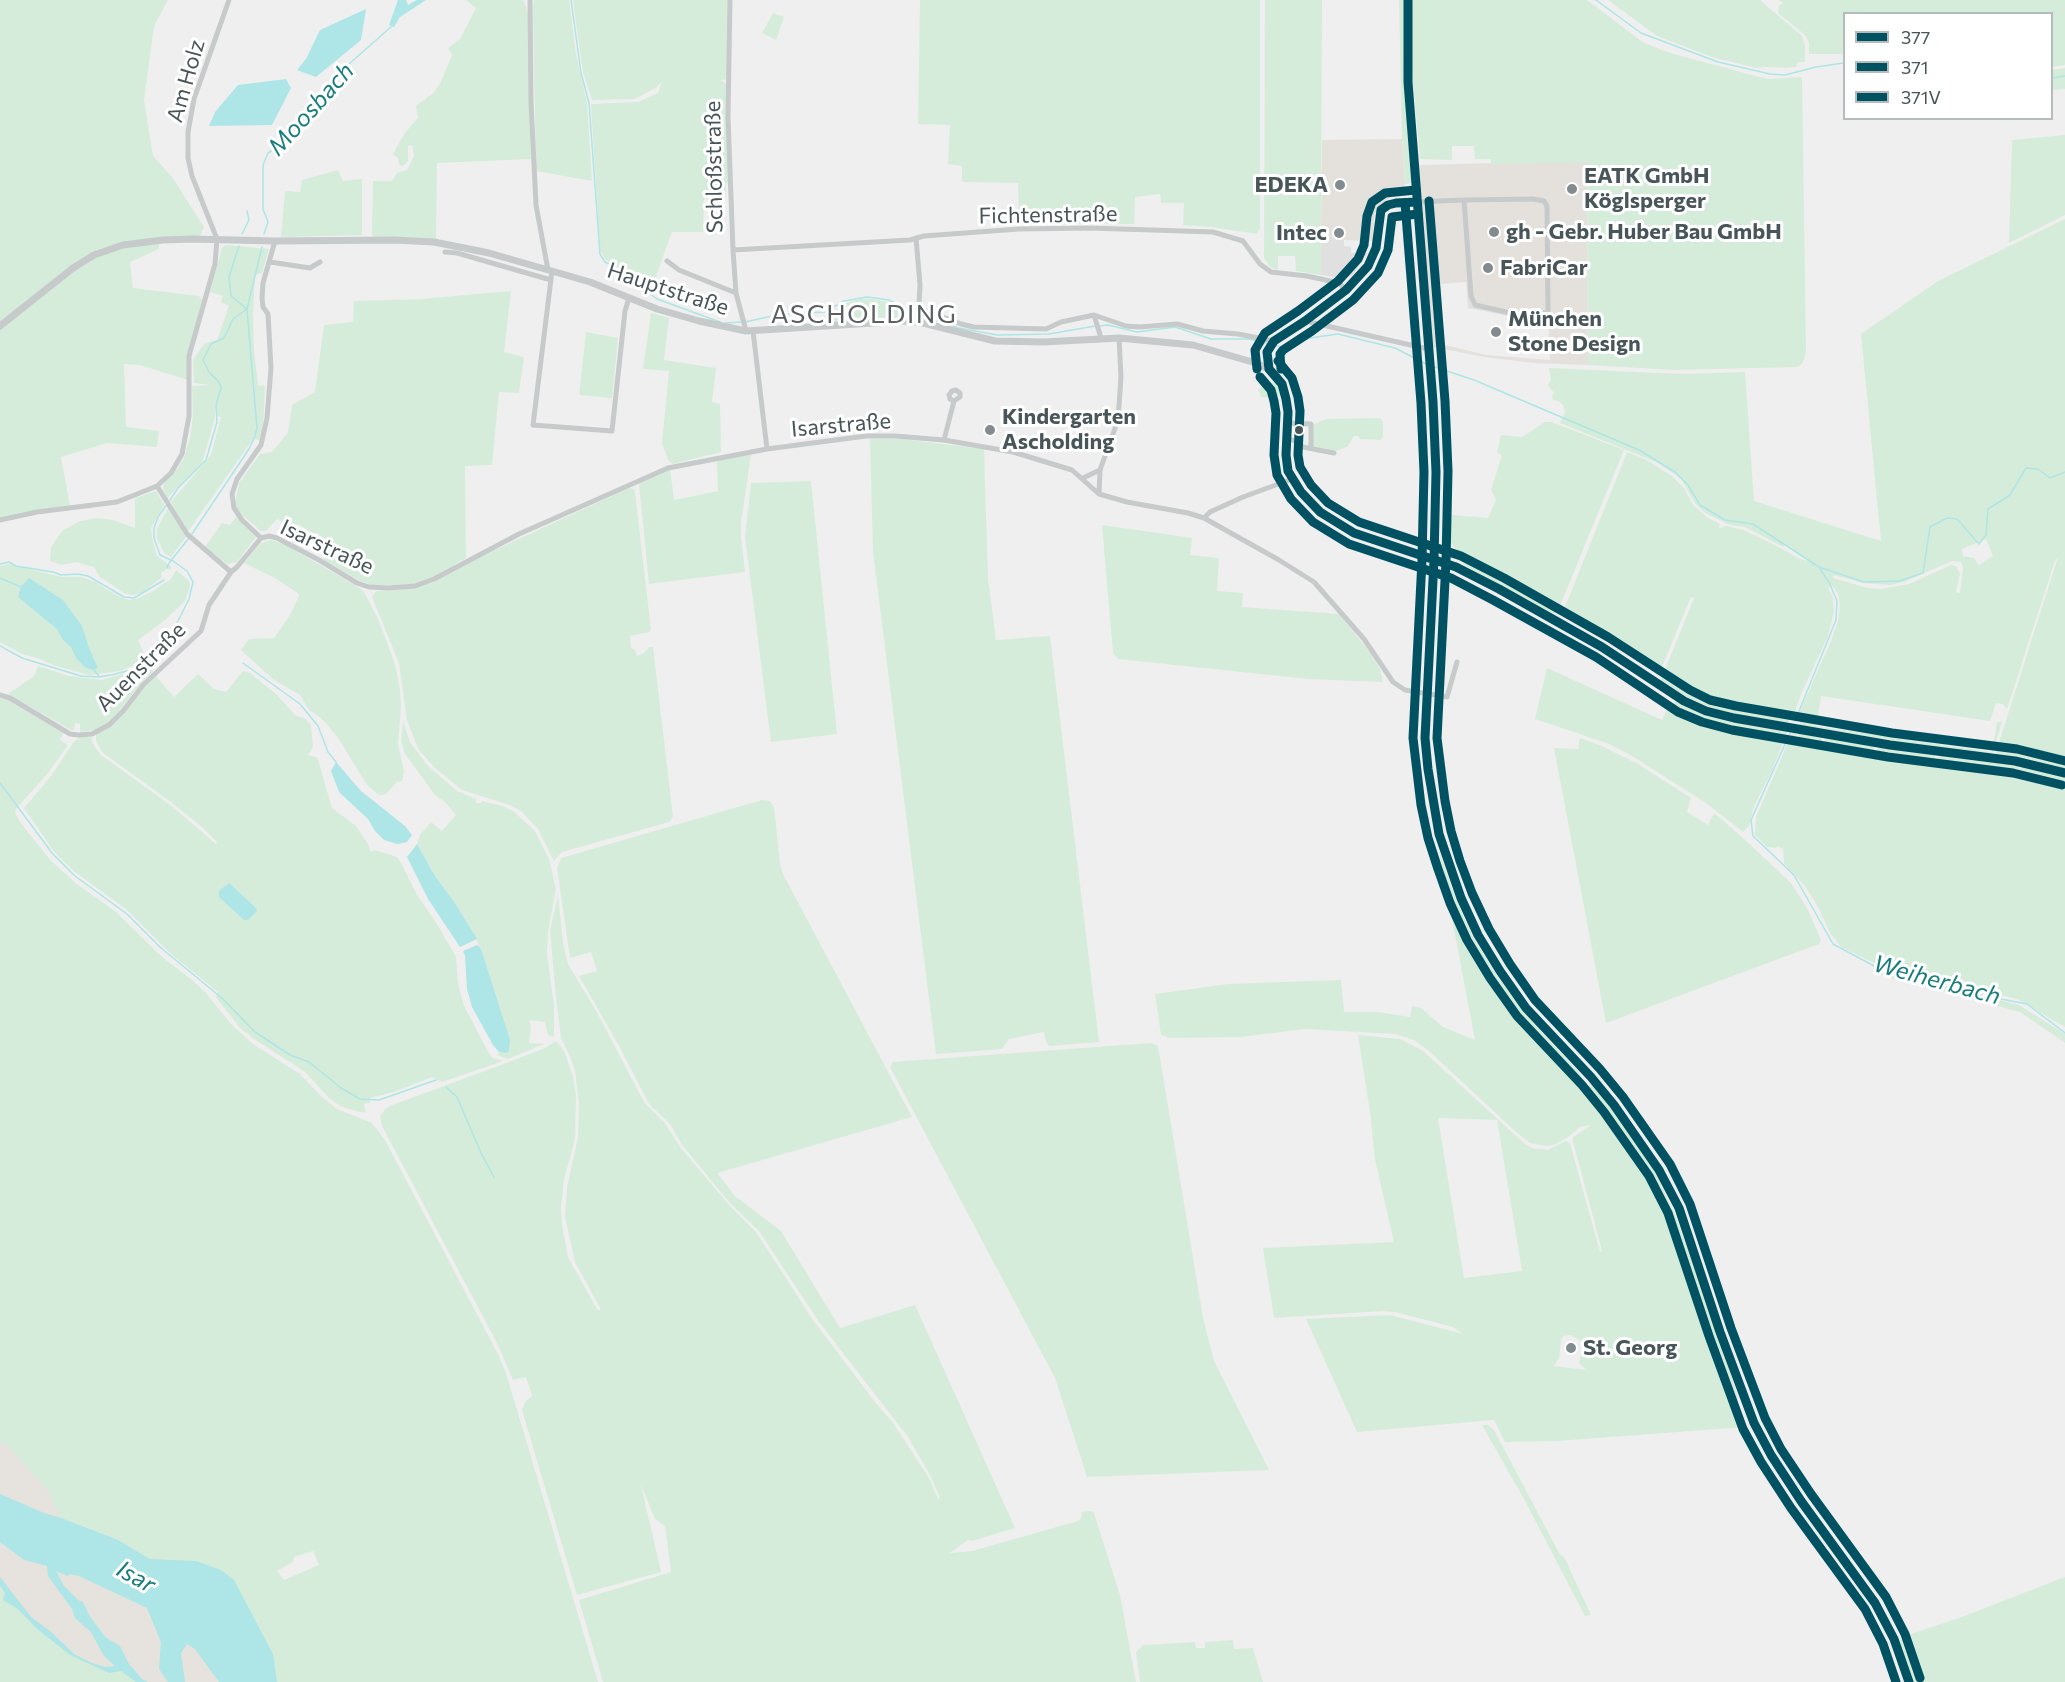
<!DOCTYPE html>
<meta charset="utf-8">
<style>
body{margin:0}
#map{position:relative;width:2065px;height:1682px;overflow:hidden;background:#efefef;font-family:Commissioner,sans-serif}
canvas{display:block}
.legend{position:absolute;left:1843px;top:12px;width:210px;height:108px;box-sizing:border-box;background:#fff;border:2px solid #b6bbbd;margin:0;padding:8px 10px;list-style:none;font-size:18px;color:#485559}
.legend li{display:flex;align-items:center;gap:12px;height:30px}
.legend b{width:30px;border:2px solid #b6bbbd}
</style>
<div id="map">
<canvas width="2065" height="1682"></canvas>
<ul class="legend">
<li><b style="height:8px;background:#005262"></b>377</li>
<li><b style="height:8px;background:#005262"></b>371</li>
<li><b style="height:8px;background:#005262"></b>371V</li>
</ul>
</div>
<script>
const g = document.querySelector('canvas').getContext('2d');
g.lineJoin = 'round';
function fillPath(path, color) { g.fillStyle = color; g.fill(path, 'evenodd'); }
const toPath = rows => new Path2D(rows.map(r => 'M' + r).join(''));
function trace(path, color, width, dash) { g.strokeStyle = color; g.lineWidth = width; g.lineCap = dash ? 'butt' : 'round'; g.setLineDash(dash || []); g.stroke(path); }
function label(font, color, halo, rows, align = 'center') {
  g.font = font + ' Commissioner,sans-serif'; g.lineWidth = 6; g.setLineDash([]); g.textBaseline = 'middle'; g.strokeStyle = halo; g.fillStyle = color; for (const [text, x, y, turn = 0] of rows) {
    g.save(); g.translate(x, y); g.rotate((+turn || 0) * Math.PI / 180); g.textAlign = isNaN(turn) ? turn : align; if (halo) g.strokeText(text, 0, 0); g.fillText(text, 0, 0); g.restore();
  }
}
fillPath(toPath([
 [1402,139,1405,184,1402,193,1388,199,1378,207,1374,219,1373,241,1321,239,1322,140],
 [1587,161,1588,365,1533,363,1485,357,1432,347,1419,165],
 [1466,282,1468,308,1519,318,1548,319,1550,360,1486,355,1445,345,1440,284]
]), '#e4e1dd');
fillPath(toPath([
 [1321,239,1344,239,1344,246,1351,247,1351,253,1368,253,1352,276,1342,278,1321,275]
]), '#e1e0e1');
fillPath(toPath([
 [0,0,168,0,154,26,144,100,153,156,172,177,204,227,200,236,159,237,159,249,130,262,133,288,199,296,202,300,189,350,188,380,140,365,124,364,126,427,159,431,157,447,107,443,61,457,70,506,0,519],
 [466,0,522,0,525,3,528,14,531,159,437,163,436,239,374,238,372,234,373,181,392,181,397,173,407,170,414,156,412,145,408,146,408,161,403,166,399,165,398,158,393,154,404,134,418,118,416,106,433,93,440,84,452,55,448,48,460,39,476,8],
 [534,0,569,0,576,54,587,103,592,181,536,171,533,7],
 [573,0,728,0,728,79,721,80,726,84,730,183,726,183,725,199,704,199,703,232,672,232,651,290,605,259,600,249,591,104,638,102,658,93,662,81,657,87,635,99,592,100,583,72],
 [920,0,1260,0,1260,228,1257,234,1212,227,1183,225,1184,203,1161,203,1160,194,1135,197,1134,224,1019,223,1018,183,962,182,962,166,948,164,950,125,918,124],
 [1265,0,1322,0,1321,275,1296,271,1295,256,1278,256,1278,270,1270,267,1264,258],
 [1399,0,1404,0,1406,110,1412,183,1405,184,1402,139],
 [1411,0,1587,0,1644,43,1670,53,1756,76,1769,79,1802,77,1806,352,1802,364,1797,367,1674,370,1588,365,1587,162,1491,164,1491,159,1475,159,1474,146,1452,146,1452,160,1420,159,1412,71],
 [1608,0,1760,0,1802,36,1805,46,1805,62,1798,62,1796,67,1787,68,1765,67,1756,68,1712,57,1657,36],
 [1778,0,2065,0,2065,65,2052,67,2052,14,1844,14,1844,54,1809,54,1809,42,1805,35,1778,13,1779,6,1783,3],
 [773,13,784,17,776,40,762,33],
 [2065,68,2065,89,2052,90,2052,70],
 [2065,135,2065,215,2009,243,2012,140],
 [338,170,343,181,362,179,362,235,281,237,285,191,300,192,302,180],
 [2065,219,2065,769,2025,758,1997,754,1996,752,2058,557,2055,561,2007,709,2003,704,1996,703,1990,721,1821,696,1816,726,1992,752,1997,722,2002,722,1993,752,1989,754,1930,747,1800,725,1800,721,1796,720,1831,641,1838,621,1840,605,1838,594,1833,586,1828,588,1833,598,1834,612,1828,636,1801,694,1792,720,1789,719,1788,723,1731,713,1709,707,1691,699,1660,682,1694,598,1691,597,1659,674,1612,641,1563,612,1627,452,1645,459,1672,476,1684,488,1693,505,1708,518,1720,524,1719,528,1727,526,1743,530,1773,544,1798,558,1807,561,1808,559,1785,545,1783,547,1745,527,1730,525,1705,513,1695,503,1681,479,1658,463,1560,423,1565,412,1563,405,1558,401,1553,400,1552,397,1554,393,1548,385,1551,380,1549,368,1683,374,1745,372,1754,501,1881,541,1861,334,1938,281],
 [1986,539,1993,556,1979,565,1974,558,1963,556,1962,549],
 [1952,561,1961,562,1963,568,1960,593,1956,592,1960,574,1956,566,1951,565,1909,584,1881,589,1868,588,1833,578,1834,575,1862,583,1890,585,1904,582],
 [226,245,269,249,262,273,255,275,253,315,254,351,258,385,265,386,263,431,260,440,253,439,187,533,171,502,211,455,221,417,216,416,215,401,215,418,202,463,167,498,163,489,164,483,177,469,184,458,190,438,193,415,192,386,211,385,194,383,193,359,205,343,217,340,229,306,221,302,223,296,210,292,222,248],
 [511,291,504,352,524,357,519,393,499,392,492,465,465,466,466,558,433,577,414,584,375,586,360,581,324,560,322,553,319,533,312,533,300,525,286,524,277,519,266,531,261,531,240,513,235,505,239,483,260,454,272,452,288,433,292,405,315,392,324,325,353,322,354,301,421,299],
 [860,299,872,299,890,302,912,313,912,316,817,327,816,319,825,316,846,303],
 [651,313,669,318,664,360,716,368,712,402,720,404,721,452,673,464,668,460,662,443,669,371,643,369],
 [586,332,618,338,612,398,579,395],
 [1276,381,1281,392,1280,395,1272,398,1261,397,1258,389],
 [1380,418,1383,422,1383,437,1381,440,1360,439,1358,436,1354,436,1348,446,1337,451,1313,446,1313,425,1326,419],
 [1545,422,1552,422,1624,450,1557,613,1550,613,1464,565,1459,553,1448,539,1446,531,1447,518,1451,515,1488,518,1496,500,1491,490,1502,455,1497,453,1501,435,1522,437],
 [870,439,902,439,984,449,988,578,996,640,1050,636,1099,1042,1049,1046,1046,1042,1044,1032,1009,1039,1002,1049,936,1054,873,552],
 [751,455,741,523,741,536,745,572,649,584,639,484,642,481,670,468,674,500,718,491,717,460],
 [811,481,837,734,771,742,745,537,751,483],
 [629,488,634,489,635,492,651,630,649,632,630,636,631,648,635,650,637,656,644,653,649,647,653,647,673,817,669,822,562,852,554,861,538,829,521,811,510,805,462,790,436,769,418,749,407,720,399,663,372,597,376,591,399,590,432,583,469,562],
 [156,491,164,505,151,528,152,538,157,556,172,567,170,570,167,568,164,571,161,573,162,577,142,593,132,595,124,593,99,576,94,567,76,562,62,565,50,561,51,547,62,531,78,522,95,518,113,520,135,528,135,498],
 [168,508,186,537,171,557,164,553,157,538,157,529],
 [236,517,256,537,237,562,227,564,205,547,222,523,230,525],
 [1102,525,1192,538,1190,555,1219,558,1217,591,1243,593,1242,607,1339,614,1371,654,1380,669,1383,682,1308,679,1118,659,1113,653],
 [271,540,284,544,358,587,364,592,379,621,395,664,400,689,401,707,398,744,404,771,402,781,397,782,386,794,379,795,367,785,337,736,321,718,309,710,300,695,274,680,241,650,249,639,274,638,290,615,299,596,299,594,275,578,244,563,260,544],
 [8,564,62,577,82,577,95,582,116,595,129,600,139,598,153,591,172,578,176,570,189,581,190,587,185,601,165,620,138,640,145,656,132,666,120,671,89,675,53,665,40,659,22,654,0,642,0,566],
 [148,662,153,672,146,678,109,723,95,730,80,732,80,724,75,723,74,730,71,730,8,694,34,676,38,666,69,676,102,680,140,669],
 [1547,668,1662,720,1671,702,1674,704,1676,700,1697,710,1788,730,1771,773,1754,806,1749,826,1743,832,1706,803,1632,756,1609,744,1535,719],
 [243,671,250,673,277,695,295,715,306,719,311,725,313,747,308,755,316,757,318,760,332,808,356,826,368,844,371,852,375,850,397,857,400,861,417,895,437,924,456,957,458,984,464,1006,472,1021,488,1052,493,1058,503,1061,442,1082,432,1077,394,1092,370,1098,370,1103,364,1104,366,1112,359,1112,340,1106,328,1097,305,1072,254,1039,240,1028,216,997,218,992,172,955,126,909,75,872,55,853,24,808,51,776,73,743,80,737,91,736,93,744,101,755,173,807,216,844,217,842,202,827,172,803,102,752,96,741,96,733,111,725,155,675,174,697,198,674,214,689,226,692],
 [0,696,8,699,64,732,60,740,68,745,48,773,16,809,15,813,20,822,51,861,77,884,116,912,161,956,191,979,205,992,232,1025,253,1044,300,1074,321,1096,337,1109,372,1123,385,1140,499,1356,506,1373,598,1682,0,1682],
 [313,1551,319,1565,284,1580,277,1571,293,1562,294,1557],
 [403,721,410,742,427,765,457,791,476,799,476,803,481,803,482,801,502,806,513,811,535,831,549,859,556,889,548,932,547,953,554,1006,554,1037,548,1035,545,1022,529,1020,531,1026,529,1043,544,1044,508,1059,497,1055,499,1052,506,1053,477,940,455,903,435,876,417,844,420,835,431,822,442,831,456,815,445,802,435,795,405,754,401,741],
 [1793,731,1797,737,1799,735,1797,732,1822,735,1822,741,1825,741,1826,736,1874,745,1874,750,1878,750,1878,745,1935,754,1935,758,1938,759,1940,754,2019,764,2018,768,2021,769,2022,765,2065,776,2065,1027,2017,999,1879,965,1841,947,1830,933,1818,907,1805,886,1784,863,1783,849,1778,846,1775,848,1767,847,1755,835,1756,817],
 [1580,738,1602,746,1638,764,1691,798,1687,812,1708,825,1714,813,1743,838,1791,883,1807,908,1821,940,1819,944,1606,1023,1554,748,1578,749],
 [762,800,770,801,774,807,780,864,783,874,912,1117,717,1173,735,1196,781,1231,840,1328,915,1305,1015,1528,972,1541,968,1540,950,1553,972,1551,1018,1538,1078,1521,1081,1518,1082,1512,1091,1511,1094,1513,1120,1595,1136,1682,603,1682,579,1600,671,1572,665,1526,655,1519,641,1485,661,1572,577,1595,522,1410,525,1402,532,1396,526,1377,513,1380,498,1345,382,1126,380,1117,385,1109,392,1105,501,1065,545,1048,556,1041,564,1051,573,1076,576,1097,575,1139,564,1180,561,1208,562,1225,568,1257,597,1309,600,1311,600,1308,575,1262,565,1217,567,1188,578,1137,579,1104,575,1071,571,1059,561,1038,555,988,550,930,558,895,563,943,568,964,599,1016,644,1102,664,1122,681,1148,729,1205,756,1232,813,1320,875,1402,893,1423,929,1478,938,1499,940,1498,930,1475,908,1437,819,1322,759,1231,729,1202,682,1145,670,1124,649,1104,619,1046,579,976,597,971,591,952,570,958,557,868,561,858],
 [1439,850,1456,900,1473,937,1497,976,1545,1036,1578,1071,1581,1076,1580,1086,1588,1089,1592,1085,1613,1109,1637,1143,1656,1174,1676,1217,1718,1333,1738,1397,1738,1412,1744,1427,1557,1441,1505,1442,1494,1420,1357,1432,1306,1319,1390,1315,1463,1334,1453,1327,1395,1312,1383,1311,1274,1318,1263,1248,1394,1242,1375,1160,1371,1119,1358,1035,1400,1039,1422,1050,1526,1145,1532,1148,1548,1150,1565,1141,1570,1143,1600,1252,1602,1251,1572,1138,1591,1125,1580,1127,1567,1138,1553,1145,1545,1146,1530,1143,1516,1132,1429,1051,1414,1040,1395,1034,1305,1029,1241,1037,1170,1038,1161,1035,1155,994,1228,984,1341,980,1344,1012,1379,1012,1410,1017,1412,1006,1421,1008,1443,1027,1475,1040],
 [1438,1118,1497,1120,1522,1271,1464,1278],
 [1571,1335,1584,1343,1579,1363,1587,1370,1554,1366,1559,1358,1561,1341,1563,1336],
 [1874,967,2019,1005,2065,1034,2065,1043,2020,1012,1888,977,1873,972],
 [1151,1043,1158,1046,1203,1318,1214,1361,1269,1470,1087,1477,1055,1378,890,1067,893,1062],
 [1482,1425,1488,1425,1494,1430,1559,1553,1565,1559,1591,1615,1585,1616,1583,1612,1524,1499],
 [2065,1577,2065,1682,1913,1682,1900,1646,1901,1640,1905,1636,1959,1618],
 [1233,1640,1234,1649,1253,1648,1263,1682,1140,1682,1136,1652,1143,1645,1195,1642,1196,1648,1205,1648,1205,1642]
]), '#d6ecda');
fillPath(toPath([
 [0,1442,8,1446,49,1492,61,1518,44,1513,0,1494],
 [0,1542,24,1560,47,1566,48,1576,72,1609,75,1618,91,1632,104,1656,115,1666,105,1667,92,1663,74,1654,50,1631,31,1617,0,1577],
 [55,1571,68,1576,70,1574,79,1576,147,1608,161,1642,159,1669,168,1682,148,1682,142,1679,129,1664,120,1646,105,1637,89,1615,83,1602,78,1600,64,1586],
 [187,1644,195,1649,219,1682,185,1682,183,1680,181,1652]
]), '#e6e2de');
fillPath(toPath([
 [398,0,406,0,408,5,417,0,426,0,400,17,394,27,389,25],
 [366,9,361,40,316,77,297,70,306,59,320,30],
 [286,79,291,88,272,125,209,126,215,112,238,85],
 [29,578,63,600,82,626,89,648,98,668,94,670,86,668,76,658,71,647,63,640,57,629,18,597,21,587],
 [336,762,361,791,405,826,412,835,407,842,398,844,384,840,375,831,368,819,339,792,331,771],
 [417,844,435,876,455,903,477,939,460,947,428,899,407,857],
 [229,883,256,908,257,911,248,920,244,920,219,897,219,891],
 [477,945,481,949,510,1040,509,1051,506,1053,499,1052,493,1045,472,1007,467,989,465,956,463,951],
 [0,1494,44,1513,61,1518,118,1540,150,1559,196,1561,221,1570,234,1580,273,1654,277,1682,219,1682,195,1649,187,1644,181,1653,185,1682,168,1682,159,1669,161,1642,147,1608,79,1576,70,1574,68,1576,56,1571,64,1586,78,1600,83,1602,89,1615,105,1637,120,1646,129,1664,142,1679,148,1682,136,1682,121,1671,109,1673,70,1655,36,1628,18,1609,3,1600,5,1593,0,1586,0,1577,31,1617,50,1631,74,1654,92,1663,105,1667,115,1666,104,1656,91,1632,75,1618,72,1609,48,1576,47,1566,24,1560,0,1542]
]), '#aee5e6');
trace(toPath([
 [571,0,581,73,589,103,600,254,605,262,616,268,657,299,720,322],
 [1596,0,1641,33,1718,62,1770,74,1785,75,1816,67,1844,63],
 [2052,78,2065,76],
 [242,234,249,220,247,211],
 [264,234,268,222,263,209,263,165,268,153,285,142,307,108,349,64,392,26],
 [920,315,959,328,997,335,1049,334,1095,326],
 [745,322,781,314,825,312,844,301,867,297,889,300,916,313],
 [725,323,741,322],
 [1100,326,1108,325,1137,332,1175,327,1211,339,1249,339,1281,347,1310,338,1338,334,1395,348,1428,365],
 [1432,366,1474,380,1639,450,1675,472,1688,485,1700,505,1725,520,1753,524,1819,567,1864,582,1899,581,1923,573,1930,527,1947,518,1957,519,1979,544,1986,535,1988,509,2010,495,2026,468,2038,469,2050,478,2065,472],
 [170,500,178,488,206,460,217,422,216,405,221,388,219,382,209,372,203,360,211,344,224,338,233,319,247,309,262,247],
 [192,534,249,449,255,436,257,428,247,309,231,296,229,277,239,246],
 [0,564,9,562,16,566,53,572,61,575,78,574,88,576,124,597,134,598,164,580],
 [167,568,169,563,189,538],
 [0,578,21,587],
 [0,646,22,658,81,676,99,677,111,675,131,670,147,659,176,625,189,599,193,582,187,571,173,561,160,555,154,538,154,528,158,517,167,504],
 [243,663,300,704,318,726,328,752,336,762],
 [94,670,99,676],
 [1795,721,1836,620,1837,601,1829,582,1820,569],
 [1790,733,1751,820,1753,836,1794,875,1833,944,1876,967,1959,991,2027,1004,2065,1033],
 [0,783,52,853,75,876,127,914,161,948,223,999,255,1032,290,1055,309,1062,341,1088,360,1099,379,1100,436,1080],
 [446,1087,457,1097,481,1153,494,1177]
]), '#aee5e6', 1.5);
trace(toPath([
 [530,0,531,102,536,205,548,270],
 [730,0,728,117,733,250,736,293,746,331],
 [916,238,920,285,918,322],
 [733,250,910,240,924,236,1019,229,1090,228,1213,232,1243,241,1260,264,1271,272,1307,276,1339,283,1346,290],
 [445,252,457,253,551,280],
 [667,261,679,270,736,293],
 [270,262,310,268,320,262],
 [552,271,533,425,612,431,625,311,629,298],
 [919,308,961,324,974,327,1046,329,1061,322,1094,315,1126,326,1140,327,1177,324,1203,331,1238,334,1274,341],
 [1094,315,1101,338],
 [1305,321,1428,349],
 [753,331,767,449],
 [1269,369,1269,359,1267,352,1274,341,1305,321,1346,290,1368,266,1376,248,1379,219,1381,210,1388,205,1396,203,1438,201,1464,200,1533,199,1544,201,1547,206,1548,312,1538,315,1519,315,1475,305,1471,296,1464,200],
 [1287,423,1311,424,1311,447],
 [1286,438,1298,442,1303,447,1334,453],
 [944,440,954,401,960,397,960,393,956,390,952,391,949,395,950,399,954,401],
 [1083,478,1100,470],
 [157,486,187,534,231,572],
 [1099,494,1100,470,1118,420,1121,377,1119,338],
 [1204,518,1210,512,1243,497,1292,479],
 [0,520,37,512,117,502,157,486,171,473,182,454,189,416,189,356,215,264,217,239,192,176,188,158,188,132,194,99,229,0],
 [261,538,242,520,234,508,232,494,237,479,261,445,267,418,271,368,268,314,263,307,262,298,263,283,275,241],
 [0,695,10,698,70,734,78,735,92,734,109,725,123,711,144,684,201,631,209,605,231,572,237,567,261,538,269,536,277,538,319,560,357,583,369,587,388,588,415,586,434,579,519,534,668,468,767,449,866,436,895,436,944,440,1013,452,1072,470,1099,494,1127,502,1188,513,1204,518,1279,560,1314,582,1364,639,1393,682,1405,690,1447,697,1457,662]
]), '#c7caca', 5);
trace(toPath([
 [1408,0,1408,82,1433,402,1436,472,1434,560,1425,738,1428,769,1439,834,1461,898,1478,935,1500,971,1526,1008,1591,1077,1614,1105,1659,1170,1679,1208,1720,1332,1754,1423,1771,1455,1801,1501,1875,1603,1894,1639,1909,1682],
 [0,326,73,268,94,255,123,245,163,240,192,239,275,241,395,240,434,242,489,253,590,282,657,309,699,321,746,331,906,321,923,323,995,341,1044,342,1119,338,1193,345,1256,363,1269,369,1277,376,1282,384,1286,399,1288,412,1286,455,1288,471,1301,492,1330,519,1360,535,1456,567,1472,575,1557,620,1684,701,1706,711,1734,718,1890,745,2015,761,2065,773]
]), '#c6cacb', 7);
trace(toPath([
 [1408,0,1408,82,1433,402,1436,472,1434,560,1425,738,1428,769,1439,834,1461,898,1478,935,1500,971,1526,1008,1591,1077,1614,1105,1659,1170,1679,1208,1720,1332,1754,1423,1771,1455,1801,1501,1875,1603,1894,1639,1909,1682],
 [1269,369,1282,384,1286,399,1288,412,1286,455,1288,471,1301,492,1320,512,1354,533,1456,567,1499,589,1602,647,1684,701,1706,711,1734,718,1890,745,2015,761,2065,773],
 [1269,369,1267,352,1274,341,1305,321,1346,290,1368,266,1376,248,1381,210,1388,205,1396,203,1417,202]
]), '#005262', 9);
trace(toPath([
 [1405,203,1421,403,1424,472,1422,560,1413,738,1421,805,1428,838,1438,869,1450,903,1467,940,1490,978,1517,1016,1582,1085,1604,1112,1649,1176,1668,1213,1709,1336,1743,1429,1761,1462,1791,1508,1865,1609,1883,1644,1896,1682],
 [1281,369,1280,354,1283,350,1312,331,1353,300,1378,273,1388,250,1392,217,1418,214],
 [1260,377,1271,390,1274,401,1276,413,1274,455,1277,475,1291,499,1313,522,1349,544,1451,578,1493,600,1596,657,1678,712,1702,722,1732,730,1888,757,2013,773,2062,785]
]), '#005262', 9);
trace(toPath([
 [1429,201,1445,401,1448,471,1446,561,1437,738,1445,801,1451,831,1460,861,1472,893,1489,929,1510,964,1535,1000,1600,1069,1623,1097,1670,1164,1690,1204,1731,1328,1765,1418,1781,1449,1811,1494,1886,1597,1905,1634,1920,1678],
 [1278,361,1292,378,1298,397,1300,411,1298,455,1300,467,1311,485,1328,503,1359,522,1461,556,1504,578,1608,637,1690,690,1710,700,1736,706,1892,733,2017,749,2065,761],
 [1257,369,1255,350,1265,333,1298,311,1338,281,1358,259,1364,245,1367,216,1372,202,1385,193,1416,190]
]), '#005262', 9);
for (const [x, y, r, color] of [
 [1340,185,6,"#828b8e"],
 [1572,189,6,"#828b8e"],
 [1494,232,6,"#828b8e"],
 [1339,233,6,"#828b8e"],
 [1488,268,6,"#828b8e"],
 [1496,332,6,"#828b8e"],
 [990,430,6,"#828b8e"],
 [1299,430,5,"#485559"],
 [1571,1348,6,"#828b8e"]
]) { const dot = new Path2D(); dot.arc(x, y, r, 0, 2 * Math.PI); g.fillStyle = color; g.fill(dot); trace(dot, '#fff', 2); }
label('22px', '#485559', '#fff', [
 ["Am Holz",186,81,-74],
 ["Schloßstraße",714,167,-91],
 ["Fichtenstraße",1048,215,-1],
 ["Hauptstraße",668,289,18],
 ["Isarstraße",841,425,-5],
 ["Isarstraße",327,547,25],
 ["Auenstraße",141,667,-45]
]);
label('bold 22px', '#485559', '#fff', [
 ["EATK GmbH",1584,176],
 ["Köglsperger",1584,201],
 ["EDEKA",1328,185,"right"],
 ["gh - Gebr. Huber Bau GmbH",1506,232],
 ["Intec",1327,233,"right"],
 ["FabriCar",1500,268],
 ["München",1508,319],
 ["Stone Design",1508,344],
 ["Kindergarten",1002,417],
 ["Ascholding",1002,442],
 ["St. Georg",1583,1348]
], 'left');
label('italic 24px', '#197d7f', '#fff', [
 ["Moosbach",311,109,-48],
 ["Weiherbach",1937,980,15],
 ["Isar",136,1577,29]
]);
g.letterSpacing = '1.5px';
label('26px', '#5b6062', '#fff', [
 ["ASCHOLDING",864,314]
]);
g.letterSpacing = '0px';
</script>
